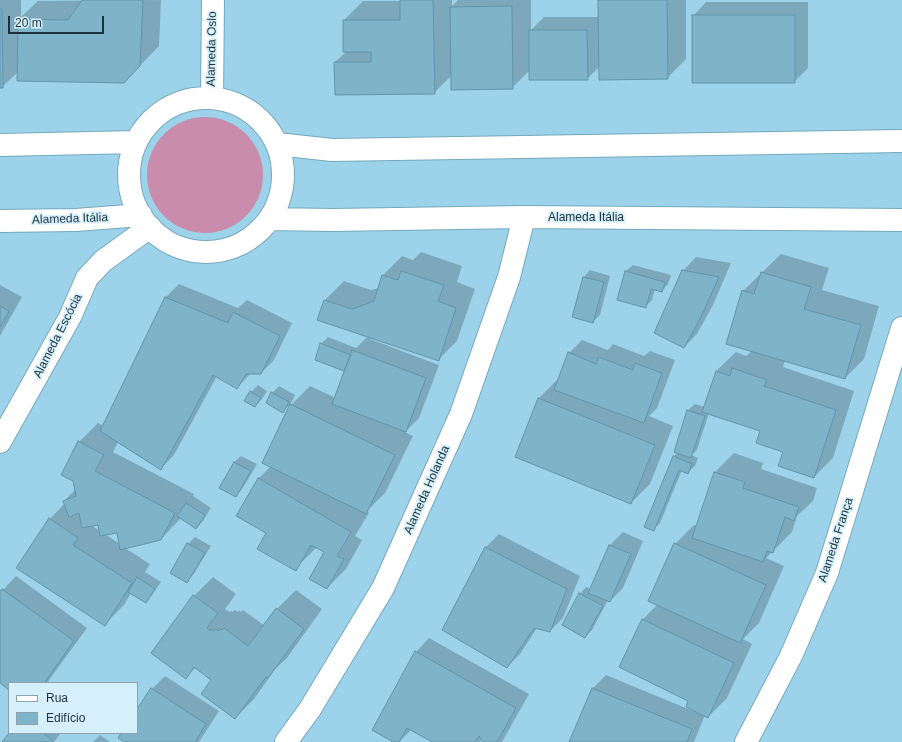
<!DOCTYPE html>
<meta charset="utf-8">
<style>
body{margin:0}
#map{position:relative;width:902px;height:742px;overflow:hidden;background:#9dd3ea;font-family:Helvetica,sans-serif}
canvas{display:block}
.legend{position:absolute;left:8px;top:682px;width:130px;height:52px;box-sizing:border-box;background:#d5effb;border:1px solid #8ba3ad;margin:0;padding:5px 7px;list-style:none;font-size:12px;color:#1b3039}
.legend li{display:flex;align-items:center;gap:8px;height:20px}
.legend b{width:20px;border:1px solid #8ba3ad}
.scale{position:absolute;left:8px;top:16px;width:96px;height:18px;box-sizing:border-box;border:2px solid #1b3039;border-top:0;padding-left:5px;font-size:12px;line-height:14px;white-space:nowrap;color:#1b3039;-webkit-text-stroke:3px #d5effb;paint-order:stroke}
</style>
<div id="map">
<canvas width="902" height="742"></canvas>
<ul class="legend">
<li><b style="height:5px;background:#fff"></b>Rua</li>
<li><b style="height:11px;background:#7eb3ca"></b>Edifício</li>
</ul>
<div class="scale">20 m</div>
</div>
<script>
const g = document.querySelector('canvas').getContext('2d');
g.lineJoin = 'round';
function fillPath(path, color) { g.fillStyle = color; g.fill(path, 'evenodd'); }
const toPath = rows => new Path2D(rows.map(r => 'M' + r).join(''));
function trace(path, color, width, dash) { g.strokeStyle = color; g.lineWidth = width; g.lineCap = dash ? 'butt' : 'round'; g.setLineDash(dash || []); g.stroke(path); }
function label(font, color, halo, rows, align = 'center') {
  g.font = font + ' Helvetica,sans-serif'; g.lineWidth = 3.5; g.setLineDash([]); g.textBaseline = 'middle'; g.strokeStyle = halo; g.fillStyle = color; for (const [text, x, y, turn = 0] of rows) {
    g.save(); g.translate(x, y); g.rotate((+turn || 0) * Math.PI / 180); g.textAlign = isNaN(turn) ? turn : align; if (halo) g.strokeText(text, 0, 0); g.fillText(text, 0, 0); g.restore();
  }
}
fillPath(toPath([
 '147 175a58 58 0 1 1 116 0a58 58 0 1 1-116 0Z'
]), '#c98cac');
fillPath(toPath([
 [0,0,21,0,21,17,38,1,161,0,159,46,124,82,18,72,2,87,0,87],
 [401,0,452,0,452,6,458,0,531,0,531,30,544,17,600,17,599,0,686,0,686,59,667,78,600,66,587,79,530,70,512,88,452,75,434,93,335,62,347,51,344,20,363,1,401,1],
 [706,2,808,2,808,68,794,82,693,16],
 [421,252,462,266,457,282,475,289,457,341,438,360,370,337,370,339,439,365,419,418,405,432,413,436,385,493,367,511,369,513,355,536,362,540,346,569,327,588,325,552,317,547,295,569,267,533,259,478,271,466,291,405,310,386,336,398,348,366,344,370,321,344,328,337,356,348,368,336,325,300,344,281,371,290,379,288,383,275,402,256,413,260],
 [781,254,829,268,822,290,879,306,864,359,845,378,785,360,783,367,854,391,833,458,814,477,761,430,709,413,697,450,692,455,698,458,695,466,688,472,682,470,660,523,653,530,674,456,678,452,675,452,688,410,695,404,705,407,716,371,736,352,746,356,752,351,743,291],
 [696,257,731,263,713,305,697,334,684,347,683,271],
 [633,265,671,275,668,284,662,291,655,289,652,300,645,307,626,271],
 [590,270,610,276,600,315,593,322,573,316,584,277],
 [179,284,238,308,247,300,292,323,274,360,261,373,251,373,237,388,217,376,174,455,161,468,118,442,113,452,194,494,193,496,211,508,203,521,196,528,181,518,161,539,125,548,150,564,145,572,161,582,152,595,146,602,131,593,124,605,105,624,50,519,65,503,64,501,75,490,79,442,98,423,104,426,166,297],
 [99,524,100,531,91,525],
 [117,532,120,544,105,534],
 [0,285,22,297,0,336],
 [582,340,608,350,613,344,644,356,650,351,675,360,657,408,649,416,673,426,650,484,631,503,516,456,539,398,558,379,569,353],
 [258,385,267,391,262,399,255,406,251,392],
 [279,386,295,395,290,405,283,411,267,403,272,393],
 [734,453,763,463,761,469,817,488,813,501,797,516,792,532,766,558,784,566,759,623,743,639,752,644,727,698,708,717,705,715,694,742,571,742,592,689,606,675,693,711,694,710,690,700,620,667,643,619,658,604,675,544,694,525,697,526,715,472],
 [241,456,257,464,242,489,236,496,220,487,234,462],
 [623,532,643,541,623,588,610,601,608,600,592,630,585,637,580,594,586,587,591,589,610,545],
 [499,534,580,576,563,618,550,631,537,628,520,654,507,667,443,629,486,547],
 [195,537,211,546,193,575,186,581,188,544],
 [16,576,87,628,47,683,9,683,9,689,0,682,0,593],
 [213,577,236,594,225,609,230,612,231,611,233,612,235,610,238,612,239,610,241,612,243,610,265,626,277,609,296,590,322,609,287,658,276,668,254,699,235,718,212,680,195,668,186,677,152,652,194,596],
 [429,638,529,694,502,742,484,742,482,739,480,742,434,742,411,730,399,742,395,742,416,652],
 [165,676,219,711,199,742,126,742,123,733,137,733,137,711,152,689],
 [10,733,61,733,54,742,4,742],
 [100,735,110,742,93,742]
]), '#0003');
const building = toPath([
 [82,0,143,0,140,66,124,83,17,81,18,19,68,20,82,0],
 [400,0,433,0,435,94,335,95,334,62,371,62,371,52,343,52,343,20,400,20,400,0],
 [598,0,667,0,668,79,599,80,598,0],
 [512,6,513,89,451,90,450,7,512,6],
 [0,9,2,9,3,88,0,88,0,9],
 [692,15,795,15,795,83,692,83,692,15],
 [529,30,587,30,588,80,529,80,529,30],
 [682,270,719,277,700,319,684,348,654,333,682,270],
 [401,271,444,285,438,301,456,308,439,361,317,320,324,300,352,309,374,301,382,275,398,280,401,271],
 [625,271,665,282,662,292,651,289,646,308,617,300,625,271],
 [761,272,811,287,804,309,861,325,845,379,726,344,742,290,754,294,761,272],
 [583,277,604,282,593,323,572,317,583,277],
 [165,297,228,323,233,312,280,336,261,374,246,374,237,389,213,375,161,470,100,431,165,297],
 [0,306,9,311,0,327,0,306],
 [320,343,351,355,344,371,315,360,320,343],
 [352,350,426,378,406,432,332,404,352,350],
 [568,352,596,364,599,357,633,370,635,363,662,373,644,423,554,390,568,352],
 [732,368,767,380,764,386,836,410,814,478,778,466,783,452,756,443,760,431,702,412,716,371,730,376,732,368],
 [250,391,261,398,255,407,244,401,250,391],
 [271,392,289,402,283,413,266,403,271,392],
 [538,398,655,445,631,504,515,457,538,398],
 [290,404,395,455,366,514,262,463,290,404],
 [687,410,705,416,691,458,674,452,687,410],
 [78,441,104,455,95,471,175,513,161,540,120,550,117,533,100,536,98,525,82,528,79,513,69,517,63,501,76,496,73,481,61,475,78,441],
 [673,456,692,464,688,474,679,470,654,531,644,527,673,456],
 [234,462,251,471,236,497,219,488,234,462],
 [714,472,745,482,743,488,799,507,794,521,785,517,773,553,767,551,763,562,692,538,714,472],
 [258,478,351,532,337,556,344,559,327,589,309,579,324,552,311,545,296,571,257,549,266,533,236,516,258,478],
 [186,503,205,515,196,529,177,516,186,503],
 [49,518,78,538,73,545,132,583,105,626,16,568,49,518],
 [187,543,205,553,187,583,170,573,187,543],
 [674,543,766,585,740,643,648,601,674,543],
 [609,545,631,554,610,602,588,593,609,545],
 [485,547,567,589,550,632,534,628,507,668,442,630,485,547],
 [137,577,155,589,146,603,128,592,137,577],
 [2,589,74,641,44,683,9,683,9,690,0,683,0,591,2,589],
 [579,593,603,606,585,638,562,625,579,593],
 [193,595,218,613,207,628,210,631,211,629,214,631,216,629,218,631,220,629,222,630,224,628,248,646,276,608,304,629,268,678,266,677,235,719,201,694,211,680,194,667,186,679,151,653,193,595],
 [642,619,734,663,708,718,686,707,688,701,619,667,642,619],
 [415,651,516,708,497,742,483,742,479,736,475,742,432,742,407,728,399,742,393,742,372,730,415,651],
 [151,688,206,724,195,742,124,742,118,738,121,733,137,733,137,709,151,688],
 [592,688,692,729,687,742,569,742,592,688],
 [9,733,43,733,53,741,52,742,2,742,9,733]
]);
fillPath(building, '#7eb3ca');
trace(building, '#6094aa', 1);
const minor = toPath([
 [212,98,213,0],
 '129 175a77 77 0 1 1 154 0a77 77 0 1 1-154 0Z',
 [277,144,332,150,902,141],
 [0,145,136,142],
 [271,219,333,220,524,217,902,220],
 [0,221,76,220,141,215],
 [0,442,70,317,87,278,103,261,150,227],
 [286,742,310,709,383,588,461,414,509,277,524,217],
 [746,742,791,656,827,573,902,328]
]);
trace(minor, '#73a8be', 24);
trace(minor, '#fff', 22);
label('12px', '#1b3039', '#d5effb', [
 ["Alameda Oslo",212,49,-89],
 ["Alameda Itália",586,218],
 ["Alameda Itália",70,219,-2],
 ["Alameda Escócia",58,336,-63],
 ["Alameda Holanda",427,490,-66],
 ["Alameda França",836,540,-72]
]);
</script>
